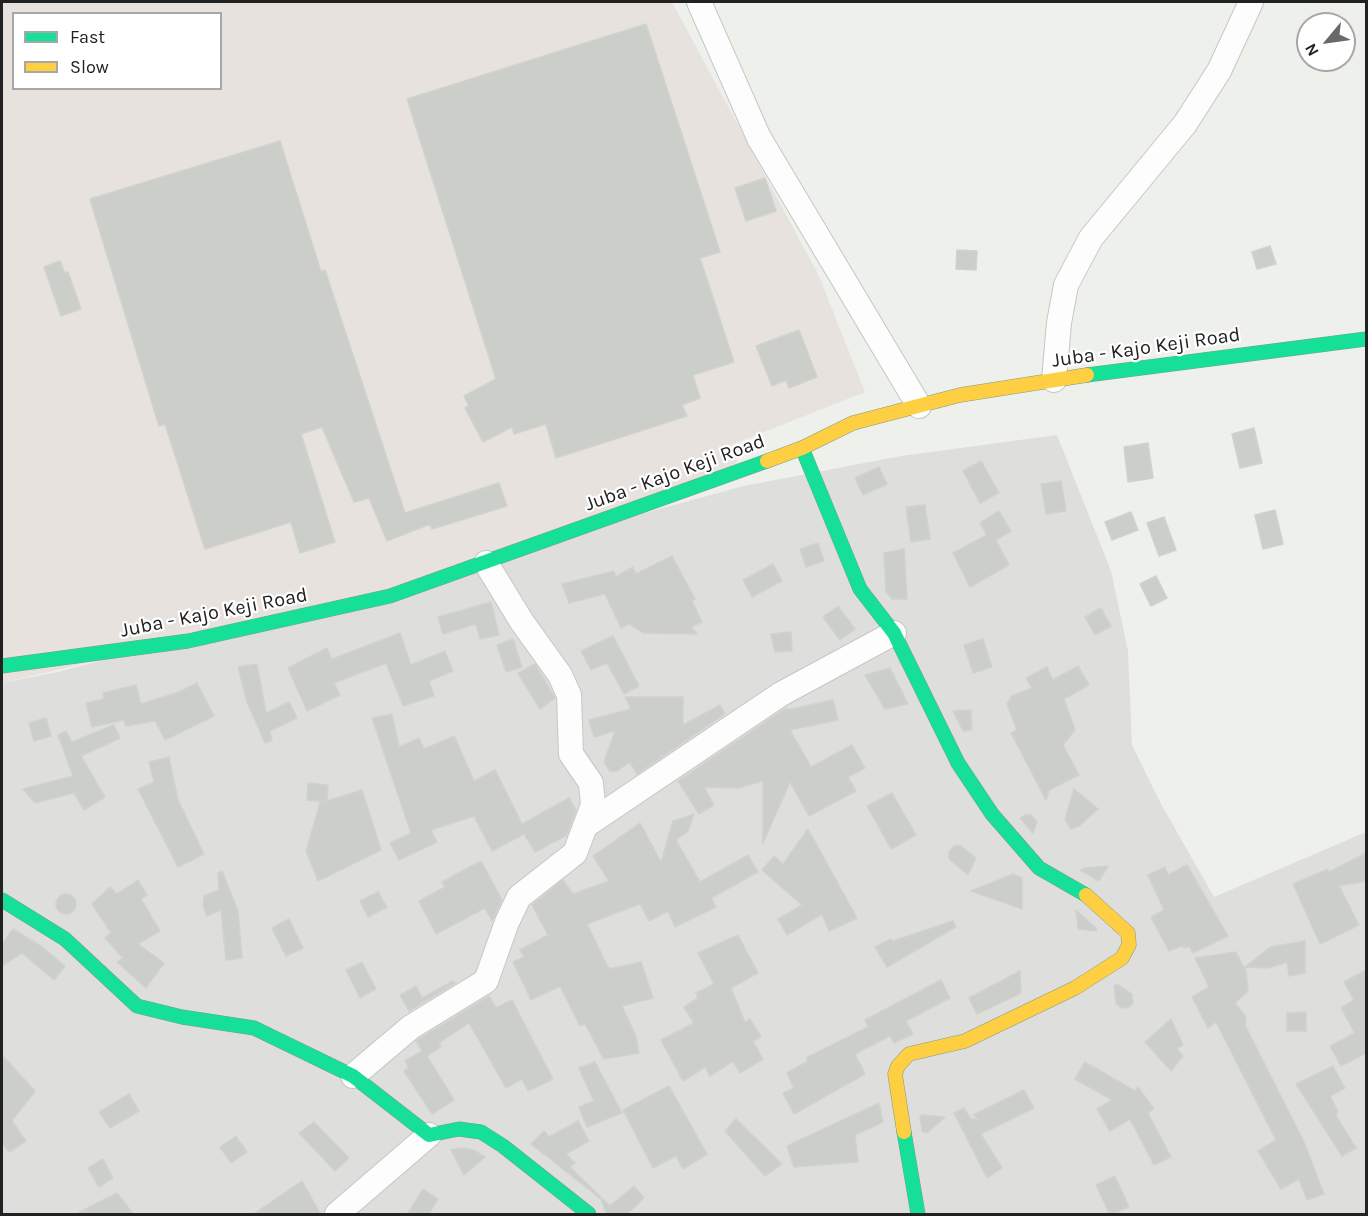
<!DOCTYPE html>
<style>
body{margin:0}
#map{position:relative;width:1368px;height:1216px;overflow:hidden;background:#edf0eb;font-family:Karla,sans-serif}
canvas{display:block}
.frame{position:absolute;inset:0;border:3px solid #222;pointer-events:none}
.legend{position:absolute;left:12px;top:12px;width:210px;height:78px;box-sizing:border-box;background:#fff;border:2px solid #a7a7a7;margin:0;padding:8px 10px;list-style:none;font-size:18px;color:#222}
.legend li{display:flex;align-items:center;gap:12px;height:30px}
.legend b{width:30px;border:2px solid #a7a7a7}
.north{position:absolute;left:1296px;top:12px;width:60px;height:60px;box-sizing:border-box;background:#fff;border:2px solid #a7a7a7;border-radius:50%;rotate:241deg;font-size:16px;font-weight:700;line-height:24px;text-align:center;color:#222}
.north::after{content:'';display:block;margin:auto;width:21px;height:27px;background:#696a68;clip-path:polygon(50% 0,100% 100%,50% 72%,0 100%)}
</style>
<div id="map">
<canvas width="1368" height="1216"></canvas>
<div class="frame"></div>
<ul class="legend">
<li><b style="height:8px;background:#16e098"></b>Fast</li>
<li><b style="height:8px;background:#ffcf43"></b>Slow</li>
</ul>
<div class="north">N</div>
</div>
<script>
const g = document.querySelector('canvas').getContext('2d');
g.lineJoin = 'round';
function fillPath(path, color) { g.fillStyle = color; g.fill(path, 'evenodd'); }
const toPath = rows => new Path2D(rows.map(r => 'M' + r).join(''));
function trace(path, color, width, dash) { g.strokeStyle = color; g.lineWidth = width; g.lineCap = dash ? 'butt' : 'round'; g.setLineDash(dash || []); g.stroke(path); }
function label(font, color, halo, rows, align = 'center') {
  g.font = font + ' Karla,sans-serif'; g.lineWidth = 4.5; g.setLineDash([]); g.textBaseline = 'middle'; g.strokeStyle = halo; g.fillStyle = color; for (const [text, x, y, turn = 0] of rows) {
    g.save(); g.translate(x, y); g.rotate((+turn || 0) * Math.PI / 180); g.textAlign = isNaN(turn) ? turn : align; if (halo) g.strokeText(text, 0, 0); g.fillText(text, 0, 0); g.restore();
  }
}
fillPath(toPath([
 [1057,435,1111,571,1128,651,1132,745,1160,802,1214,897,1366,832,1366,1214,2,1214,2,683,62,671,744,486,901,456]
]), '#dedfdc');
fillPath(toPath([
 [2,2,672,2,819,276,865,392,731,445,740,471,504,564,2,683],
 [14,14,220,14,220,88,14,88]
]), '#e8e2de');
const building = toPath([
 [646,24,720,252,700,258,734,362,693,375,700,398,682,405,687,416,556,458,546,424,514,434,512,427,483,442,465,408,469,406,464,396,496,379,407,99,646,24],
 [280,141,321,272,325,270,405,513,499,483,507,506,432,529,430,524,387,541,369,498,354,502,322,427,301,434,335,542,300,553,291,522,205,549,165,424,159,426,90,199,280,141],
 [765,178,776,211,746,221,735,188,765,178],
 [1270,246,1276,264,1257,269,1252,252,1270,246],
 [957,250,977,251,976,270,956,269,957,250],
 [60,261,65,273,68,272,81,309,61,316,44,267,60,261],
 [799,330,817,377,789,388,786,380,772,386,756,346,799,330],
 [1254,428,1262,463,1240,468,1232,434,1254,428],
 [1148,443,1153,478,1128,482,1124,447,1148,443],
 [981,461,999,493,980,503,963,471,981,461],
 [879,467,887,484,863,495,855,478,879,467],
 [1061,481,1066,511,1046,514,1041,484,1061,481],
 [925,505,930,539,911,542,906,507,925,505],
 [1275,510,1283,544,1263,549,1255,515,1275,510],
 [999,511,1011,531,996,540,1009,565,970,587,953,553,987,535,980,523,999,511],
 [1131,512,1138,530,1112,540,1105,522,1131,512],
 [1164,517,1176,550,1159,556,1147,523,1164,517],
 [818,543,824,561,806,567,800,549,818,543],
 [904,549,907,599,892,599,886,592,884,553,904,549],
 [672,556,695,599,692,601,702,622,691,627,697,634,644,633,629,624,621,628,605,594,569,603,562,584,614,571,616,577,633,567,636,574,672,556],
 [773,564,782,581,752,597,743,580,773,564],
 [1156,576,1167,598,1151,606,1140,584,1156,576],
 [491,602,499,635,480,639,476,624,443,634,438,617,491,602],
 [838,606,855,629,840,640,823,617,838,606],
 [1101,608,1111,626,1095,635,1085,617,1101,608],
 [791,632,792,651,775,652,771,634,791,632],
 [400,633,411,665,445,651,453,671,429,681,434,696,403,706,386,663,334,683,340,695,307,711,288,668,327,648,332,659,400,633],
 [613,636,639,686,624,694,607,663,591,670,581,651,613,636],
 [513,639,522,667,506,672,497,645,513,639],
 [983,639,992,667,973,673,964,645,983,639],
 [257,664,266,713,289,702,297,718,270,731,272,740,265,743,247,702,238,667,257,664],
 [535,664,555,698,540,709,518,673,535,664],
 [1078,666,1089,685,1064,699,1075,730,1063,745,1079,775,1049,790,1046,800,1011,733,1017,730,1007,704,1012,696,1032,688,1026,678,1047,667,1053,680,1078,666],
 [890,668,908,704,885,709,865,675,890,668],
 [197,683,214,716,165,740,155,721,126,726,124,720,92,727,86,703,104,699,103,693,136,685,141,704,179,692,197,683],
 [625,697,683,697,683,725,720,705,725,714,637,774,630,762,617,771,610,771,604,762,615,731,594,737,589,720,631,709,625,697],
 [833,700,838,720,790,730,811,767,852,745,865,768,848,777,856,791,809,816,790,782,763,843,763,781,738,788,704,787,714,805,699,814,678,781,786,708,787,710,833,700],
 [971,710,972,730,963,731,953,711,971,710],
 [392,714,399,747,419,738,424,749,454,736,474,781,495,770,522,824,569,798,576,810,567,835,535,852,524,834,492,851,474,816,431,830,437,842,399,860,390,843,411,833,372,718,392,714],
 [46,718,51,736,34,741,29,723,46,718],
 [114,725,120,738,81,756,105,797,84,810,74,793,35,803,23,789,73,776,58,735,66,731,72,742,114,725],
 [169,757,178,800,204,854,178,867,138,789,154,782,149,762,169,757],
 [308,783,328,785,327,801,362,790,381,850,318,881,306,851,320,803,326,802,307,800,308,783],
 [1074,789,1098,809,1079,826,1071,829,1065,819,1074,789],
 [892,793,916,835,891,849,867,806,892,793],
 [694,814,688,831,676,840,700,882,748,855,758,872,711,898,716,907,675,927,668,911,649,921,640,904,587,924,609,969,641,962,653,998,622,1006,636,1036,639,1053,604,1059,585,1024,580,1026,560,986,531,1000,513,962,524,957,520,950,548,935,532,905,563,880,573,894,609,881,593,856,640,823,661,862,673,821,694,814],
 [1026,815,1031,815,1037,822,1033,833,1020,818,1026,815],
 [808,829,857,918,829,931,822,914,787,935,778,919,802,905,762,870,774,856,783,864,808,829],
 [954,846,961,846,976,858,968,875,949,859,949,852,954,846],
 [1366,853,1366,881,1339,886,1359,925,1320,944,1293,884,1328,869,1329,872,1366,853],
 [481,861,502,900,492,921,485,908,436,934,419,901,445,887,442,882,481,861],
 [1187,865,1228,936,1193,953,1189,946,1184,948,1184,945,1169,951,1151,917,1164,910,1148,875,1165,867,1168,875,1187,865],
 [1108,866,1099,881,1080,870,1085,868,1108,866],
 [222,871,238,911,242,958,226,960,221,910,207,916,203,906,204,896,219,890,218,873,222,871],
 [1013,874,1022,878,1022,909,971,891,1013,874],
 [138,880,147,895,141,899,160,931,138,944,164,963,146,988,117,962,123,958,105,938,111,933,92,904,110,887,117,894,138,880],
 [378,892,387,907,368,917,360,901,378,892],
 '56 904a10 10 0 1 1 20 0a10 10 0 1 1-20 0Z',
 [1076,910,1095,927,1097,931,1078,929,1076,910],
 [289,919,303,948,286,956,272,928,289,919],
 [953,921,956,927,887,967,875,947,891,939,893,941,953,921],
 [13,929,41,946,65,966,54,980,22,953,2,966,2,944,13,929],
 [738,935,758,973,731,988,745,1022,750,1019,761,1037,753,1041,763,1059,740,1073,733,1061,710,1076,705,1067,683,1081,661,1040,694,1023,684,1007,698,998,696,993,714,984,698,953,738,935],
 [1305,941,1305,973,1289,976,1287,962,1268,968,1245,967,1270,947,1305,941],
 [1236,952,1246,971,1248,991,1235,1003,1246,1017,1245,1025,1304,1142,1324,1194,1307,1200,1299,1179,1281,1189,1258,1151,1276,1140,1216,1022,1208,1028,1192,997,1209,987,1195,958,1236,952],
 [362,962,376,989,360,998,346,970,362,962],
 [1366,970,1366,1053,1341,1066,1330,1046,1355,1033,1341,1008,1354,1000,1344,982,1366,970],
 [1020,971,1021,993,977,1014,969,998,1020,971],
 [941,980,950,998,906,1021,913,1034,894,1043,890,1036,855,1054,865,1074,794,1114,783,1093,794,1088,787,1073,808,1061,806,1058,868,1027,865,1020,941,980],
 [453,981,455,983,409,1011,400,995,416,986,422,998,453,981],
 [1117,984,1132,994,1133,1003,1129,1007,1121,1008,1116,1003,1114,986,1117,984],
 [489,996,496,1008,512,1000,553,1079,528,1091,522,1079,506,1088,469,1023,439,1043,441,1047,427,1056,454,1100,432,1114,404,1071,409,1068,405,1061,422,1051,416,1041,419,1039,489,996],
 [1306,1012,1306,1031,1287,1031,1287,1013,1306,1012],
 [1171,1019,1183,1045,1177,1049,1183,1056,1171,1071,1145,1042,1171,1019],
 [2,1055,35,1091,12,1121,26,1141,9,1152,2,1142,2,1055],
 [595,1062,622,1113,587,1127,579,1107,594,1101,579,1068,595,1062],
 [1085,1062,1135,1091,1138,1087,1154,1109,1148,1113,1171,1157,1154,1165,1130,1119,1110,1131,1097,1109,1112,1100,1075,1079,1085,1062],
 [1333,1066,1345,1088,1330,1096,1338,1112,1335,1114,1356,1148,1342,1156,1296,1084,1333,1066],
 [669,1086,707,1154,683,1169,676,1156,653,1168,623,1110,669,1086],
 [1024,1090,1034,1108,981,1134,1002,1168,987,1178,954,1113,964,1108,971,1119,978,1119,973,1115,1024,1090],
 [129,1094,139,1111,110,1128,99,1112,129,1094],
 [879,1103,883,1122,855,1135,858,1162,794,1167,787,1146,879,1103],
 [922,1115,945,1117,927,1133,922,1131,920,1117,922,1115],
 [736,1119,782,1164,765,1176,725,1131,736,1119],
 [578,1121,589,1141,566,1154,575,1163,570,1167,610,1206,634,1186,644,1198,626,1215,607,1215,601,1199,531,1144,544,1131,549,1137,578,1121],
 [314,1122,349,1158,335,1171,299,1133,314,1122],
 [236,1136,247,1152,231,1163,220,1147,236,1136],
 [460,1148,474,1150,485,1157,464,1175,451,1150,460,1148],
 [103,1159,113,1178,99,1187,88,1168,103,1159],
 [1115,1176,1129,1207,1110,1215,1096,1185,1115,1176],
 [302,1181,321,1215,252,1215,302,1181],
 [423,1189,438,1199,428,1215,407,1215,423,1189],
 [117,1193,134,1215,74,1215,117,1193]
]);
fillPath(building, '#ccceca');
trace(building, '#d0d3cc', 1.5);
const street = toPath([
 [699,2,759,138,919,406],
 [1054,380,1059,323,1066,285,1091,238,1185,124,1219,71,1251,2],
 [588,824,781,694,894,633],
 [353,1076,411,1027,486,981,507,922,519,897,575,853,593,805,591,783,571,754,569,695,560,675,522,622,486,563],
 [337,1214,429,1135]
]);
const fast = toPath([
 [1087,375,1366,339],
 [802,448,860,589,894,633,958,763,992,814,1039,868,1086,895],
 [2,666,188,641,390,596,767,461],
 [2,900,65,939,137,1006,182,1017,254,1028,353,1076,429,1135,459,1129,481,1132,503,1146,589,1214],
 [904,1132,918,1214]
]);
const slow = toPath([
 [767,461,802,448,853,423,960,395,1087,375],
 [904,1132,895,1074,898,1066,909,1054,965,1041,1075,988,1122,958,1129,945,1128,933,1086,895]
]);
trace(street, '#c6c7c5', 26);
trace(fast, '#829c84', 15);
trace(slow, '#829c84', 15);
trace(street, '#fcfdfc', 24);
trace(fast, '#16e098', 14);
trace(slow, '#ffcf43', 14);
label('20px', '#222', '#fff', [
 ["Juba - Kajo Keji Road",1146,348,-8],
 ["Juba - Kajo Keji Road",675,473,-20],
 ["Juba - Kajo Keji Road",214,613,-11]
]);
</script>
